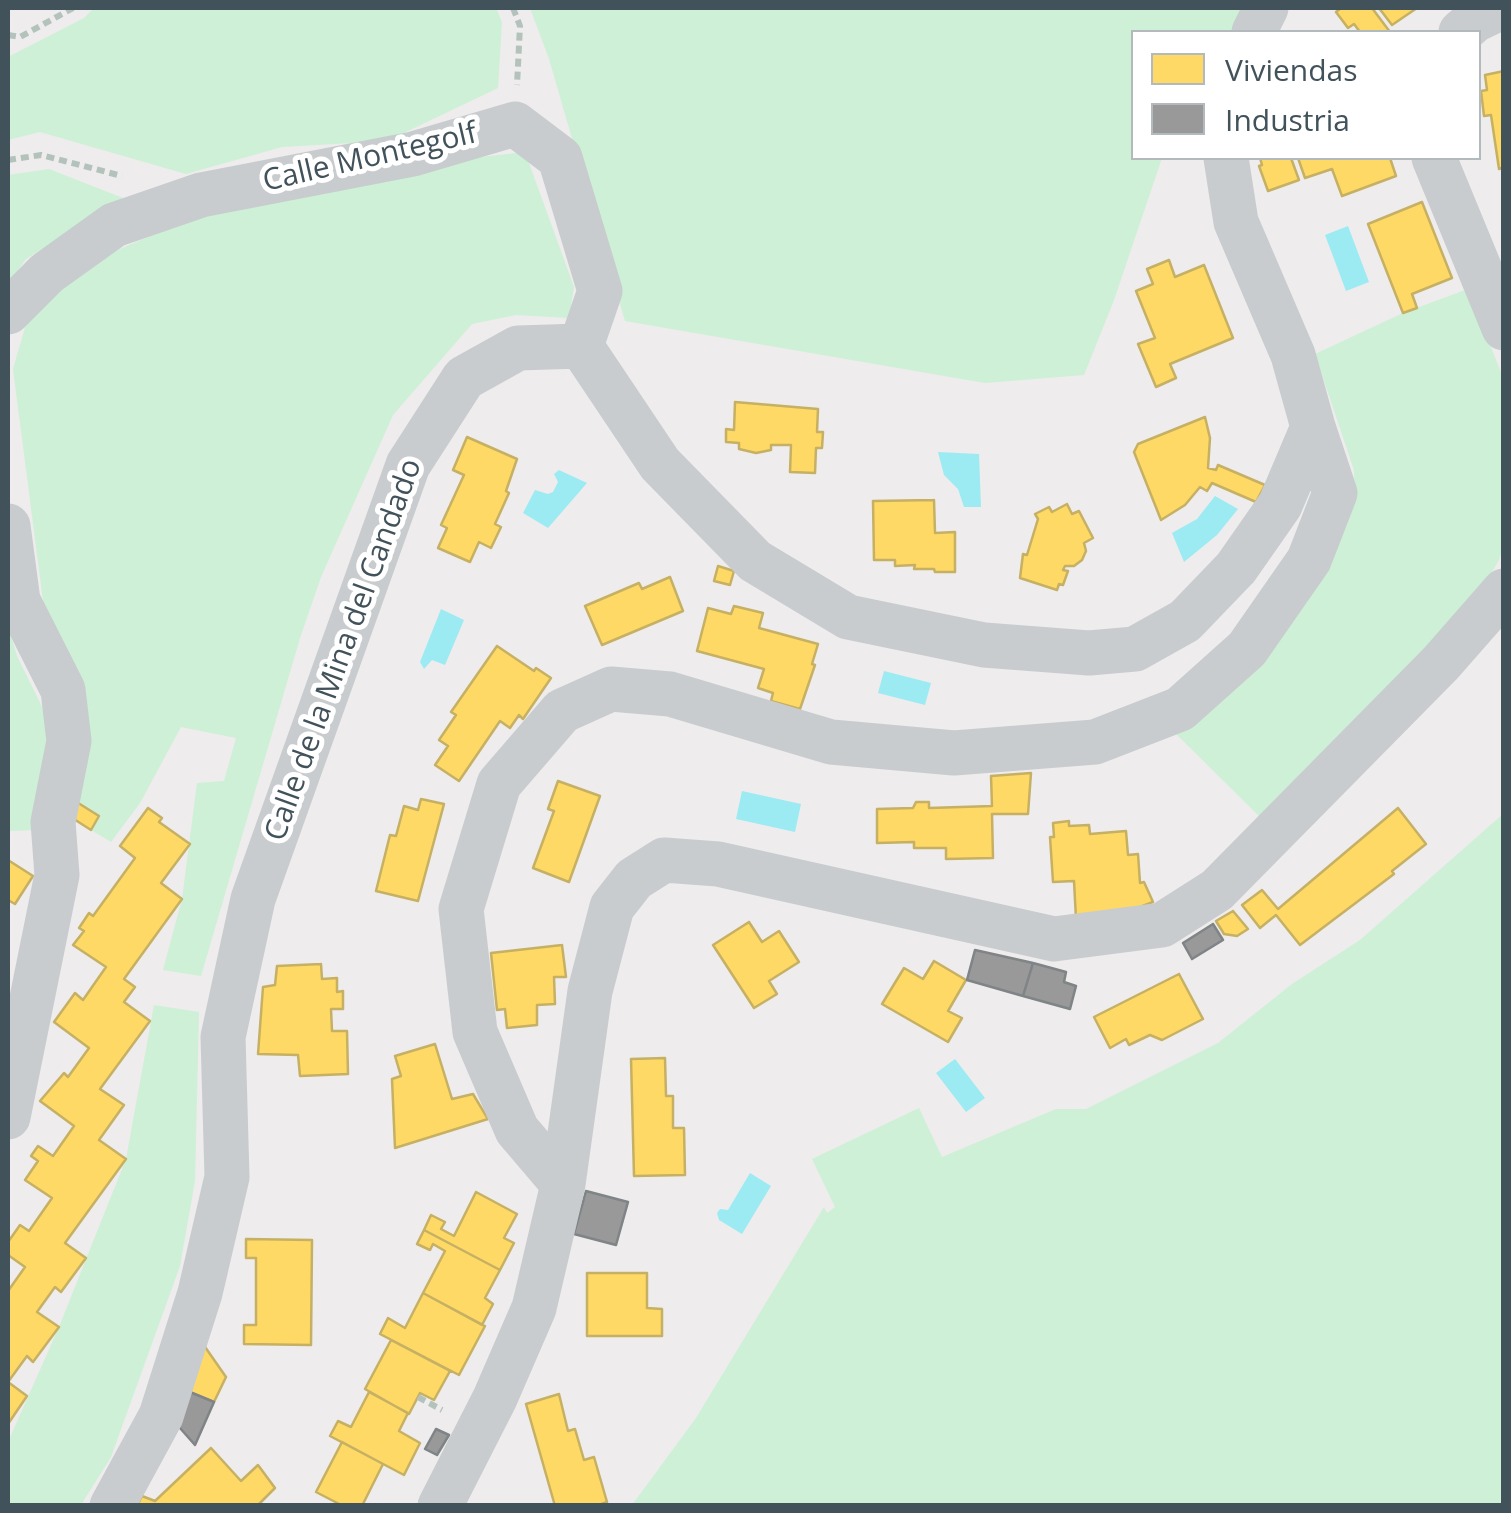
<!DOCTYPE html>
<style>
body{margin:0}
#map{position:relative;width:1511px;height:1513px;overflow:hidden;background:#eeecec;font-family:"Open Sans",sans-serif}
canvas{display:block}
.frame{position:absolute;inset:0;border:10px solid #42525b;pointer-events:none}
.legend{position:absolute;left:1131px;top:30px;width:350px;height:130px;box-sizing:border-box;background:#fff;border:2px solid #b3babd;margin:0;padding:12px 18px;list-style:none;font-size:30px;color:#42525b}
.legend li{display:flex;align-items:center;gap:20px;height:50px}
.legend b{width:50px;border:2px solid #b3babd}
</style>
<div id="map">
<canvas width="1511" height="1513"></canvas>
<div class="frame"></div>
<ul class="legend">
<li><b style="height:28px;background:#ffd966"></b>Viviendas</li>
<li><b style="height:28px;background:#999"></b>Industria</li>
</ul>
</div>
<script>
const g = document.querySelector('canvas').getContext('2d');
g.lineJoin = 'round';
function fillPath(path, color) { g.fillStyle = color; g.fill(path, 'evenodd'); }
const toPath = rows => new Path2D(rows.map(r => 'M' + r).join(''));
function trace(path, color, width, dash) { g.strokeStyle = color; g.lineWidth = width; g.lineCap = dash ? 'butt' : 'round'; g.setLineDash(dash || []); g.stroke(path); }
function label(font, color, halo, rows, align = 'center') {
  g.font = font + ' "Open Sans",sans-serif'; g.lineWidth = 10; g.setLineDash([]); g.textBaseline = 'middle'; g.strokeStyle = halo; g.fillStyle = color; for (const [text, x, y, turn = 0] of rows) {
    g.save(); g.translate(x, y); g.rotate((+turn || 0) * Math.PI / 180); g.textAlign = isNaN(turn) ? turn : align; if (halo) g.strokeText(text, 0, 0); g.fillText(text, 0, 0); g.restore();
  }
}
fillPath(toPath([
 [94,8,496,8,502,22,498,88,387,141,282,147,186,174,40,132,8,140,8,57,84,18],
 [530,8,1247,8,1234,32,1134,32,1134,158,1162,158,1114,300,1084,375,985,383,625,321,549,59],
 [525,152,574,287,569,318,516,315,472,324,393,415,321,577,300,638,201,976,163,970,182,899,197,783,224,781,236,738,181,727,140,803,111,842,91,830,99,816,75,801,46,624,13,369,30,310,99,258,196,216,429,163],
 [49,169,123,198,26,259,8,284,8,175],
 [1468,289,1504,380,1503,548,1499,560,1481,591,1265,822,1172,730,1355,501,1354,470,1315,354,1403,313],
 [8,626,17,656,48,719,40,830,8,831],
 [1503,814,1503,1505,632,1505,696,1418,824,1207,827,1213,835,1207,812,1159,919,1108,942,1157,1056,1109,1086,1109,1218,1043,1292,984,1360,940],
 [154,1005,199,1012,195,1181,180,1266,111,1457,81,1505,8,1506,8,1442,59,1327,126,1159]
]), '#cdf0d6');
fillPath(toPath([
 [1348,226,1369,282,1346,291,1325,235],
 [938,452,979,454,981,507,964,507,958,489,944,475],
 [559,470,587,483,548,528,523,513,535,490,548,494,553,492,558,482,554,474],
 [1215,496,1238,509,1217,535,1184,562,1172,533,1197,519],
 [441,609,464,620,445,665,432,660,424,669,420,662],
 [884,671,931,683,925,705,878,693],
 [742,791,801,804,795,832,736,819],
 [955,1059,985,1098,966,1112,936,1073],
 [750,1173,771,1186,742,1234,719,1220,717,1213,720,1209,728,1210]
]), '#9cebf3');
const homes = toPath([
 [1341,8,1372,8,1390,32,1360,32,1354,24,1348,28,1336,12,1341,8],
 [1379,8,1417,8,1392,25,1379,8],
 [1504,71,1504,167,1499,169,1491,115,1484,116,1481,91,1487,90,1485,75,1504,71],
 [1260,158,1291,158,1299,180,1268,191,1259,166,1262,165,1260,158],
 [1298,158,1390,158,1396,176,1342,196,1332,169,1305,178,1298,158],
 [1422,202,1452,278,1412,294,1417,308,1403,313,1368,224,1422,202],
 [1169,260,1175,277,1204,265,1233,338,1170,364,1176,378,1156,387,1138,344,1155,338,1136,291,1153,284,1147,269,1169,260],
 [735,402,818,409,817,432,823,432,822,448,816,448,815,473,790,472,791,445,771,445,771,450,756,453,739,449,739,443,726,442,726,429,734,430,735,402],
 [1205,417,1210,438,1208,468,1216,470,1218,465,1265,485,1256,502,1212,483,1207,491,1200,487,1185,505,1161,520,1134,452,1138,444,1205,417],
 [467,437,517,459,506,491,509,493,495,524,501,527,491,548,479,542,470,562,438,548,447,528,441,525,464,475,453,470,467,437],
 [934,500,935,533,955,532,955,572,935,572,934,569,914,569,915,565,895,566,895,560,874,560,873,501,934,500],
 [1067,504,1072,514,1079,511,1093,538,1084,543,1086,551,1082,560,1074,566,1065,566,1063,570,1068,571,1063,585,1059,584,1057,590,1020,578,1023,554,1027,555,1038,519,1035,514,1049,507,1052,512,1067,504],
 [718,566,734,571,730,585,714,581,718,566],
 [670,577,683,611,602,645,585,606,639,583,642,589,670,577],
 [734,606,763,613,759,628,818,644,812,664,815,665,800,709,771,701,773,693,758,688,764,669,697,651,708,608,731,614,734,606],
 [497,646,534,671,536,668,551,678,523,719,519,715,510,728,500,721,459,781,435,765,448,746,439,740,456,715,451,712,497,646],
 [1031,773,1028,814,992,814,993,858,946,859,946,848,914,848,914,842,877,843,877,809,913,808,916,802,929,802,929,808,992,806,991,776,1031,773],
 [558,781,600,796,569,882,533,868,554,811,548,809,558,781],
 [421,799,444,804,418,901,376,891,390,835,396,836,404,806,418,810,421,799],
 [75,801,99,816,91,830,66,814,75,801],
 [148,808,162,818,159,822,190,844,161,883,182,899,124,979,135,987,124,1002,150,1021,100,1089,124,1105,99,1140,126,1159,65,1243,86,1258,61,1292,55,1287,37,1312,59,1327,33,1362,27,1356,8,1382,27,1396,8,1424,8,1291,25,1267,8,1255,8,1242,20,1225,29,1231,52,1198,25,1180,38,1161,31,1156,38,1146,53,1156,74,1126,40,1101,64,1073,68,1077,89,1048,54,1022,75,993,83,1000,106,967,73,945,84,931,79,928,89,913,93,916,135,858,120,846,148,808],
 [1398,808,1426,844,1392,871,1394,874,1300,945,1276,915,1260,928,1242,905,1262,890,1278,909,1398,808],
 [1069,821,1069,826,1089,825,1090,834,1126,831,1128,855,1138,854,1140,883,1144,882,1153,902,1132,910,1076,919,1074,881,1053,882,1050,837,1054,837,1053,823,1069,821],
 [8,860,33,876,15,904,8,900,8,860],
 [1233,911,1248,929,1237,936,1224,934,1216,921,1233,911],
 [749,922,762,942,779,931,799,962,769,981,777,994,754,1008,713,945,749,922],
 [562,945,566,977,554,977,555,1004,537,1005,537,1025,507,1028,505,1009,497,1010,491,953,562,945],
 [934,961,966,980,948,1011,962,1018,948,1042,882,1004,904,968,923,979,934,961],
 [321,964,322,979,337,978,337,992,343,991,343,1009,331,1009,332,1031,347,1031,348,1074,300,1076,298,1055,258,1054,263,987,275,985,277,966,321,964],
 [1179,974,1203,1019,1162,1040,1150,1035,1129,1045,1126,1039,1110,1048,1094,1017,1179,974],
 [435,1044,452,1099,473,1094,488,1119,395,1148,392,1079,401,1076,395,1056,435,1044],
 [665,1058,666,1096,673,1096,673,1128,684,1128,685,1175,634,1176,631,1059,665,1058],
 [476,1192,517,1214,504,1238,514,1243,500,1270,424,1230,431,1215,445,1222,441,1229,454,1236,476,1192],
 [424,1230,500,1270,485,1298,493,1304,482,1325,423,1293,445,1251,433,1244,430,1250,417,1244,424,1230],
 [246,1239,312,1240,311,1345,244,1344,244,1325,256,1325,256,1258,246,1258,246,1239],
 [587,1273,647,1273,647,1308,662,1309,662,1336,587,1336,587,1273],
 [423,1293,485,1326,459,1375,380,1334,388,1318,405,1328,423,1293],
 [391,1340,450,1371,434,1400,420,1393,409,1414,365,1389,391,1340],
 [203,1344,226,1377,214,1402,185,1390,203,1344],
 [369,1392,408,1413,399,1431,420,1443,404,1475,330,1436,338,1421,351,1427,369,1392],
 [559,1394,568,1431,575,1429,584,1460,594,1457,607,1502,596,1506,555,1506,526,1404,559,1394],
 [342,1442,383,1464,362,1506,343,1506,316,1492,342,1442],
 [211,1448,241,1481,258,1465,275,1488,257,1506,137,1506,142,1496,155,1501,211,1448]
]);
fillPath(homes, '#ffd966');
trace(homes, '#c6b063', 2.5);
const industry = toPath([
 [1213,924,1223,940,1192,959,1183,943,1213,924],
 [975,950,1033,963,1023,996,967,980,975,950],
 [1033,963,1066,972,1064,982,1076,986,1070,1009,1023,996,1033,963],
 [586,1191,628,1202,616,1245,574,1234,586,1191],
 [185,1390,214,1402,195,1445,172,1419,185,1390],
 [436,1429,449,1435,437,1455,425,1449,436,1429]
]);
fillPath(industry, '#999');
trace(industry, '#7f8486', 2.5);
trace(toPath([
 [513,8,520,26,517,85],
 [8,35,20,37,73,8],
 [8,160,41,155,122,176],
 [418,1397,442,1410]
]), '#b3c3bc', 6, [8, 5]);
trace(toPath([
 [1254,32,1266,8],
 [1461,32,1475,20,1500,8],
 [1434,158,1504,328],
 [8,312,47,273,114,225,201,195,413,154,515,124,560,158,600,291,581,346],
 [8,526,18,601,63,690,69,741,53,822,57,875,8,1117],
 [563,1184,517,1130,475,1032,461,909,499,784,562,711,611,689,670,694,831,742,954,753,1095,742,1180,709,1247,649,1309,560,1335,493,1313,427],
 [112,1506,161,1416,200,1293,227,1177,223,1037,253,899,408,465,464,378,518,348,581,346,660,464,755,561,848,617,984,645,1089,653,1135,649,1185,621,1236,568,1280,505,1313,427,1293,355,1236,222,1226,158],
 [440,1506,495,1398,534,1308,563,1184,590,991,612,907,634,879,664,860,718,864,1054,939,1162,925,1217,890,1441,663,1504,591]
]), '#c8ccce', 45);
label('30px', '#42525b', '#fff', [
 ["Calle Montegolf",370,158,-13],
 ["Calle de la Mina del Candado",344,650,-70]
]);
</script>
